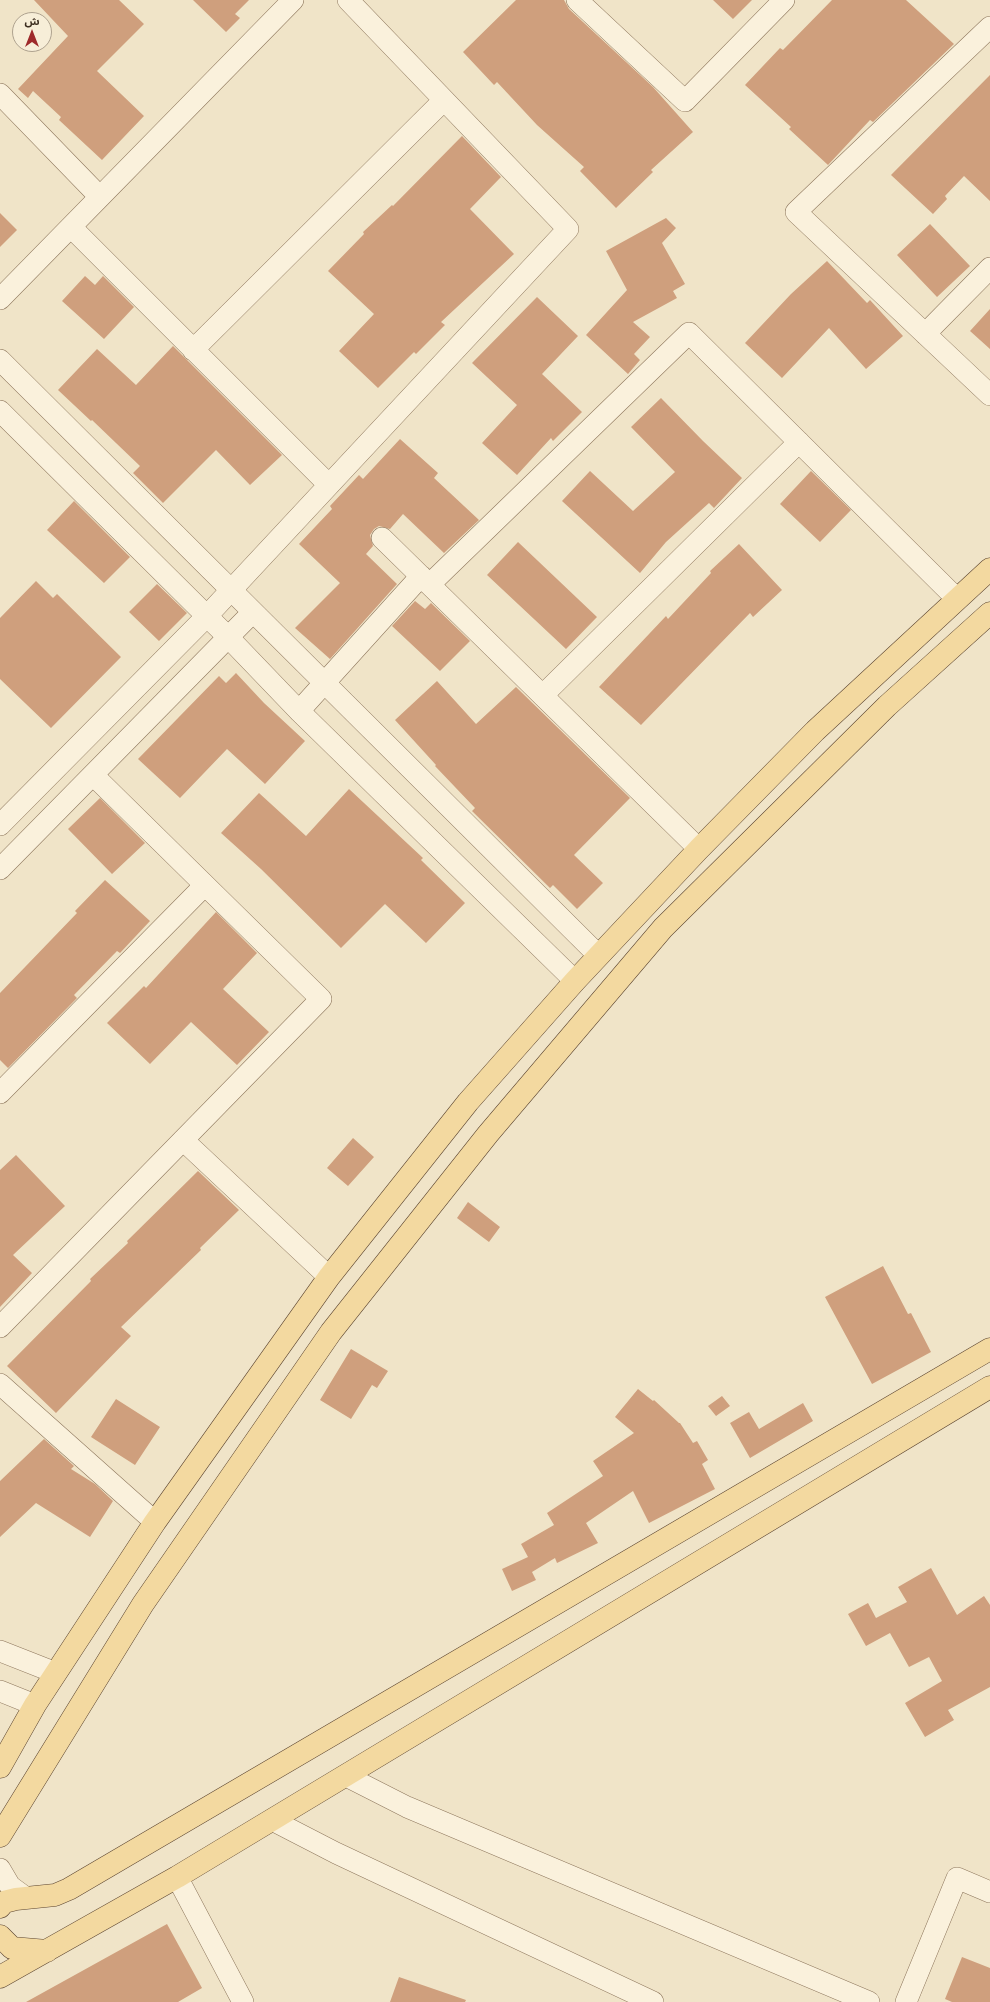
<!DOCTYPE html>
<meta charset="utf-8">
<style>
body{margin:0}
#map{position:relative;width:990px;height:2002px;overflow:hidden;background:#f0e4c8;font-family:"Crimson Pro","Noto Sans Arabic",serif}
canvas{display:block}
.north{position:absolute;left:12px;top:12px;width:40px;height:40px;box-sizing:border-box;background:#f7eed8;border:1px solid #ada18e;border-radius:50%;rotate:0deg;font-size:11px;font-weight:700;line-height:16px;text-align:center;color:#3d2e20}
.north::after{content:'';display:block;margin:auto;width:14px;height:18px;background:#9e2a2b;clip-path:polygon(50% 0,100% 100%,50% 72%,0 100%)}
</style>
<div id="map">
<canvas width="990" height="2002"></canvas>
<div class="north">ش</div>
</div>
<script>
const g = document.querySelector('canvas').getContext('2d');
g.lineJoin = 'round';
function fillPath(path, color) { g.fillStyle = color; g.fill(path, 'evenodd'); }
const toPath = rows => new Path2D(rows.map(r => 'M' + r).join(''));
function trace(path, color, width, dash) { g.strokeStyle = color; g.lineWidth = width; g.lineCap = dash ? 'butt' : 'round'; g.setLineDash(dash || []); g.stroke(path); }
fillPath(toPath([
 [34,0,119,0,144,24,97,71,144,116,102,160,59,120,61,117,33,91,28,98,18,89,68,36],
 [193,0,249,0,235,14,240,18,226,32],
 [516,0,564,0,569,9,653,87,693,132,651,170,653,172,616,208,580,171,584,167,537,125,497,82,494,85,463,52],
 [713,0,752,0,733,19],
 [832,0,906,0,954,44,873,122,870,120,828,165,789,129,791,127,745,85,780,48,783,50],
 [990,75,990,201,964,176,945,196,947,199,933,214,891,175],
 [462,136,501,177,470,209,514,254,441,322,445,325,416,354,414,352,378,388,339,351,374,314,328,271,364,234,363,232,392,205,393,206],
 [0,213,17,230,0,247],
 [666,218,676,228,662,243,685,284,673,291,677,298,633,322,650,337,634,354,640,360,628,374,586,335,627,290,606,251],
 [930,224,970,266,937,297,897,255],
 [827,261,867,303,870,300,903,336,866,369,829,328,782,378,745,343,791,294],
 [85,276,95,285,103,276,134,307,104,339,62,301],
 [537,297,578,336,542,374,582,412,553,441,551,438,517,475,482,443,517,405,472,363],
 [990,309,990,349,970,331],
 [173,346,282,455,250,485,216,450,163,503,133,473,140,466,92,420,91,421,58,390,97,349,136,385],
 [661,398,703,441,742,478,714,508,709,503,666,542,640,573,562,501,590,471,633,511,675,472,631,427],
 [400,439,438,473,434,478,479,520,444,553,403,514,390,529,379,526,374,529,370,535,373,546,366,554,397,584,330,659,295,628,340,583,299,544,332,509,330,506,359,475,363,479],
 [811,471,851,510,820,542,780,504],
 [74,501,130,557,104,583,47,530],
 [518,542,597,617,566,649,487,575],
 [739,544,782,590,753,617,750,613,641,725,599,687,666,616,668,619,711,573,710,571],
 [36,581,53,598,57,594,121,657,51,728,0,679,0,618],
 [157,584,187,613,159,641,129,612],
 [415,601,425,609,431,603,470,641,440,671,392,626],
 [236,673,264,703,305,741,265,784,227,749,180,798,138,759,219,676,226,683],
 [437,681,476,724,516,687,630,798,574,855,603,883,577,909,553,885,550,888,472,811,475,808,435,766,436,765,395,720],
 [349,789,423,858,421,860,465,903,426,943,385,904,341,948,261,869,221,833,259,793,306,836],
 [100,798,145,843,112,874,68,829],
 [105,880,150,921,120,953,117,951,74,995,77,998,8,1068,0,1060,0,993,77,913,75,911],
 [216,912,257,953,223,989,269,1032,237,1065,191,1022,150,1064,107,1023,144,986,146,988],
 [353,1138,374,1157,348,1186,327,1168],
 [16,1155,65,1206,13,1255,32,1273,0,1307,0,1170],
 [198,1171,239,1210,200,1248,201,1250,121,1327,131,1336,56,1413,7,1366,91,1281,90,1279,128,1243,127,1241],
 [468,1202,500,1227,489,1242,457,1218],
 [883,1266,908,1314,911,1313,931,1352,872,1384,825,1297],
 [351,1349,388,1371,377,1388,372,1385,351,1419,320,1400],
 [638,1389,653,1401,654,1400,679,1423,680,1423,693,1443,697,1441,708,1460,702,1464,715,1489,649,1523,633,1491,586,1523,598,1543,557,1563,555,1558,532,1572,536,1580,512,1591,502,1569,528,1557,521,1544,554,1525,547,1513,603,1476,593,1461,634,1433,615,1417],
 [722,1396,730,1406,716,1416,708,1406],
 [116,1399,160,1427,135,1465,91,1437],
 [803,1403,813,1421,750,1458,730,1423,749,1412,759,1429],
 [44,1439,74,1466,71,1469,95,1484,113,1501,90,1537,36,1503,0,1537,0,1481],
 [931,1568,957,1615,984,1596,990,1605,990,1687,948,1710,954,1720,925,1737,905,1703,942,1681,929,1657,909,1667,890,1633,866,1646,848,1614,868,1603,876,1618,907,1602,898,1587],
 [167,1924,202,1988,178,2002,26,2002],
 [962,1957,990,1968,990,2002,952,2002,945,1999],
 [399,1977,466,2000,465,2002,390,2002]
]), '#cf9f7d');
const minor = toPath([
 [577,0,685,101,784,0],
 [990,27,796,212,990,395],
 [0,94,100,197],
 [71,227,329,485,568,229,348,0],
 [0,299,293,0],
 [925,334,990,268],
 [193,350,444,100],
 [0,360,598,955],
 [0,411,228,637,299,711,575,981],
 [382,538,699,849],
 [430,584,689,333,957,599],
 [543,695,799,442],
 [299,711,421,576],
 [0,825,206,617,329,485],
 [0,869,253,612],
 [0,1093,204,886],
 [183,1140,329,1277],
 [0,1327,321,999,93,775],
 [0,1384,155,1522],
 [0,1651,56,1673],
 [0,1691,35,1705],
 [346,1776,407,1807,869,2002],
 [272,1820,336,1853,653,2002],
 [0,1869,10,1886,25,1897],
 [177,1877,243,2002],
 [906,2002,957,1878,990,1892]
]);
const major = toPath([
 [0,1767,35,1705,155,1522,329,1277,468,1102,575,981,699,849,815,731,990,569],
 [0,1836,143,1604,331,1332,488,1134,663,928,887,706,990,613],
 [0,1907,4,1902,16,1899,55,1895,69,1889,990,1349],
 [0,1936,12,1948,47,1951],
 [0,1977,177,1877,990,1387]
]);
trace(minor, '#8d765c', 22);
trace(major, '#5b4430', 23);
trace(minor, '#faf1dc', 21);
trace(major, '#f3d9a0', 22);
</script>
